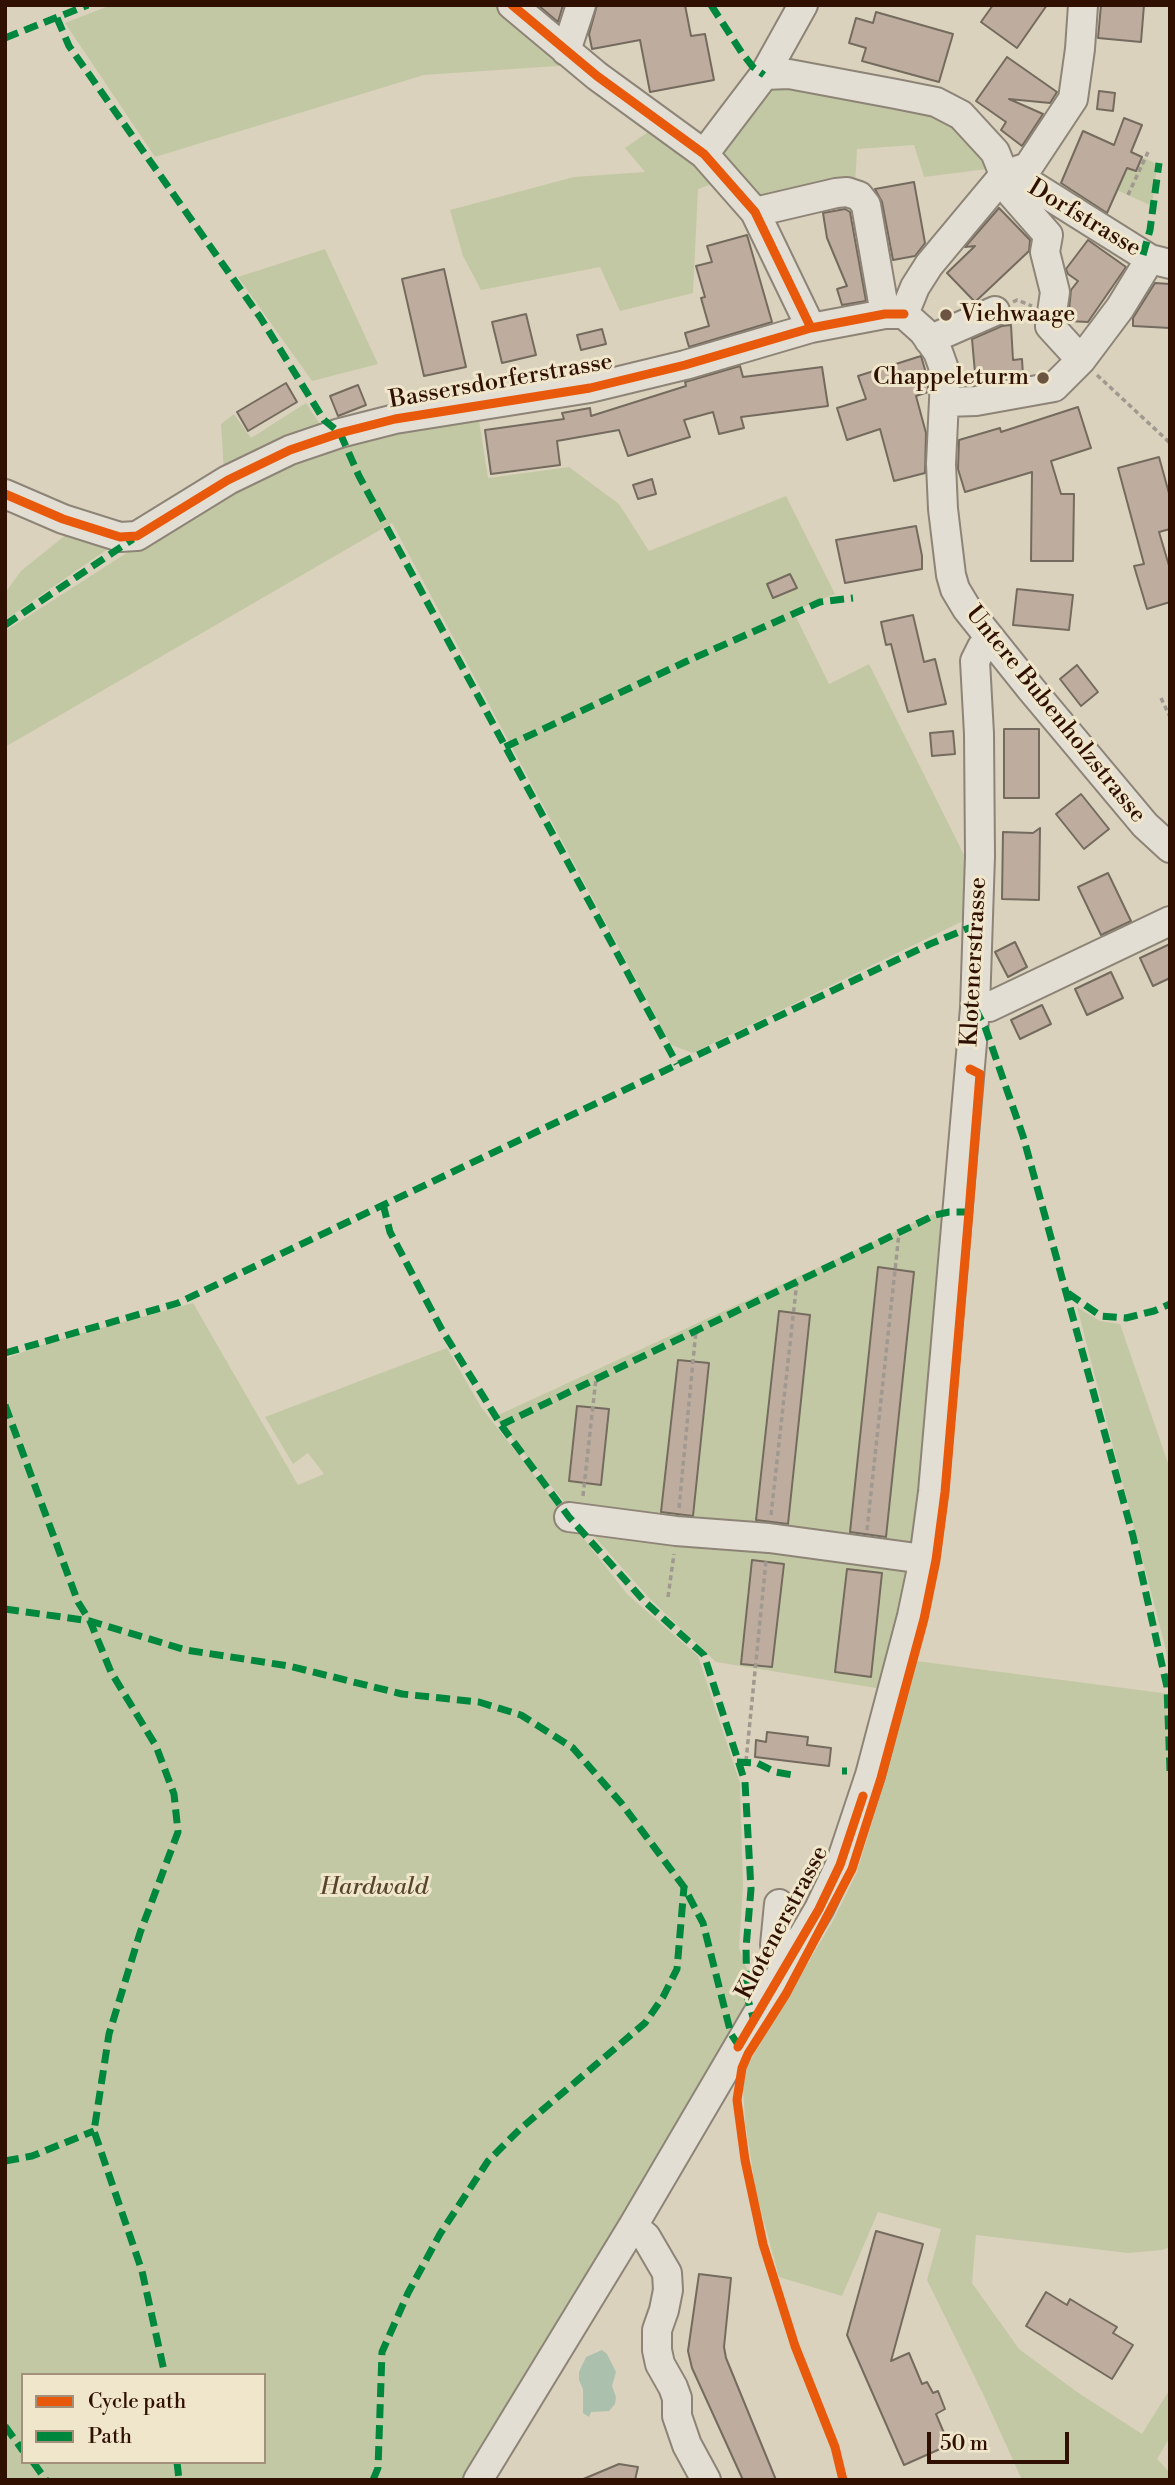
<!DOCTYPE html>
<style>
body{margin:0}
#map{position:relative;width:1175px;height:2485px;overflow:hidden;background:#dad2bd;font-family:"Libre Bodoni",serif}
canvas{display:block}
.frame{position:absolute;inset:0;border:7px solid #301001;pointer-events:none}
.legend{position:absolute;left:21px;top:2373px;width:245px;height:91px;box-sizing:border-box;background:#efe6cc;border:2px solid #a3907b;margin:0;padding:9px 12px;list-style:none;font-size:21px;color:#301001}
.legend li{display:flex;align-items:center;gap:14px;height:35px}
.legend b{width:35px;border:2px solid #a3907b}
.scale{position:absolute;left:927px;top:2432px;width:142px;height:32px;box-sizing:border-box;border:4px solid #301001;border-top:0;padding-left:9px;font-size:21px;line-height:24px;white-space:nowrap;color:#301001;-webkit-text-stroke:5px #efe6cc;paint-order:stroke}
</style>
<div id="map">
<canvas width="1175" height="2485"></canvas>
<div class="frame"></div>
<ul class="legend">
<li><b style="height:9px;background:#e8590c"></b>Cycle path</li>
<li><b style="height:9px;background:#00873e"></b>Path</li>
</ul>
<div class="scale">50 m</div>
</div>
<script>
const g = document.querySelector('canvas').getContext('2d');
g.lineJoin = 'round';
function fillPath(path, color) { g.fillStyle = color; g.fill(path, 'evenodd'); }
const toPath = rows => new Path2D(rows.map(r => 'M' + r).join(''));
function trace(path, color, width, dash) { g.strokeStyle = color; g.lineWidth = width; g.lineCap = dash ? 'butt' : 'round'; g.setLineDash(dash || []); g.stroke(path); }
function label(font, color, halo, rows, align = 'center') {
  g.font = font + ' "Libre Bodoni",serif'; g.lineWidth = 6; g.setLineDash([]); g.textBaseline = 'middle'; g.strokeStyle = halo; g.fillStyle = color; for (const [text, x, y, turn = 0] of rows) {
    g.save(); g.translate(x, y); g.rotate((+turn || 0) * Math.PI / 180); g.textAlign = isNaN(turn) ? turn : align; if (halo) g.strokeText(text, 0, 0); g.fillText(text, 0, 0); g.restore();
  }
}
fillPath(toPath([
 [111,5,501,5,572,65,424,75,155,157,65,23],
 [783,80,931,108,964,133,987,169,924,177,914,145,857,149,855,186,763,202,714,154,766,87],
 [648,132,718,182,698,189,693,293,620,311,600,267,481,290,463,256,450,210,574,177,645,172,625,148],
 [1142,157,1157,164,1152,206,1117,190,1127,168,1136,171],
 [325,249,378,364,312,381,238,277],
 [306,403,323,429,224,473,221,424,234,414,251,438],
 [478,414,488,478,569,467,619,504,649,551,786,496,835,594,793,611,829,684,869,664,968,863,967,919,693,1053,671,1045,392,523,5,747,5,631,231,486,311,452],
 [73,529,115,544,5,620,5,593,21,571],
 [934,1214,937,1217,948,1219,915,1566,882,1689,716,1662,649,1598,576,1516,494,1417],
 [193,1303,298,1485,324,1474,308,1453,293,1464,265,1417,447,1348,481,1407,627,1594,698,1656,740,1783,743,1887,739,1948,758,1998,474,2480,5,2480,5,1359,50,1342],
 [23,2375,264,2375,264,2462,23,2462],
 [1077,1307,1100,1321,1120,1324,1170,1469,1170,1681,1166,1650],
 [916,1661,1170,1694,1170,2247,1162,2250,1128,2253,976,2235,972,2283,1019,2349,1077,2392,1142,2434,1170,2389,1170,2437,1157,2459,1170,2473,1170,2480,1022,2480,984,2396,927,2280,941,2229,878,2212,842,2296,779,2277,756,2192,745,2121,743,2089,747,2066,834,1919,857,1872,887,1773]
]), '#c3c8a4');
fillPath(toPath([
 [602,2350,607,2354,616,2372,612,2386,616,2397,615,2404,609,2411,591,2412,589,2417,583,2413,583,2389,579,2380,579,2372,586,2357]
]), '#abc1ae');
const building = toPath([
 [538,5,563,5,558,22,538,5],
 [597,5,685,5,691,36,705,34,714,80,650,92,640,40,592,49,589,34,597,5],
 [993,5,1047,5,1017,48,981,22,993,5],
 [1101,5,1144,5,1141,42,1098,38,1101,5],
 [876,12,953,34,939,82,862,61,866,48,849,43,856,18,873,23,876,12],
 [1007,57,1057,92,1050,103,1009,99,1043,114,1022,146,1001,130,1006,122,976,101,1007,57],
 [1099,91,1115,93,1113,111,1097,109,1099,91],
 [1124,118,1142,125,1131,152,1142,157,1136,171,1127,168,1107,213,1061,183,1083,131,1114,145,1124,118],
 [914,182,925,243,915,256,893,260,882,202,875,189,914,182],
 [999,208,1030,240,1029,251,975,302,947,273,975,246,965,247,999,208],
 [845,209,850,212,866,301,842,305,837,289,847,286,827,238,823,213,845,209],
 [747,235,772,322,689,347,685,333,709,326,701,298,705,297,696,266,712,262,707,246,747,235],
 [1088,240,1126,267,1088,322,1068,321,1071,290,1078,281,1068,274,1066,269,1088,240],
 [444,269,466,367,424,376,402,279,444,269],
 [1155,283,1170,284,1170,328,1133,326,1133,318,1155,283],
 [526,314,536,355,502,363,492,322,526,314],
 [1011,325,1013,360,1022,359,1023,376,976,384,972,339,1002,326,1011,325],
 [602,329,606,344,581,350,577,335,602,329],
 [921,356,928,380,928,392,916,396,926,433,925,473,894,481,880,429,847,440,837,408,866,399,858,376,921,356],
 [740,366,743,377,822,367,828,406,741,417,744,428,719,434,713,412,684,420,690,437,628,456,619,430,557,441,560,465,491,474,485,430,564,419,562,413,590,408,591,416,686,386,685,382,740,366],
 [286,383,297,402,248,431,237,412,286,383],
 [358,385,366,405,338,416,330,396,358,385],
 [1078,407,1091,448,1051,461,1061,494,1074,494,1073,561,1031,561,1032,472,965,492,958,469,959,440,1000,428,1001,432,1078,407],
 [1159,457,1170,497,1170,529,1159,532,1170,569,1170,602,1147,609,1134,566,1144,564,1118,468,1159,457],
 [652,479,656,494,638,499,633,485,652,479],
 [916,526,922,556,922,569,845,583,836,540,916,526],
 [790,574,797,588,773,598,767,584,790,574],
 [1017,589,1073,595,1069,630,1013,625,1017,589],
 [913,615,924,662,935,659,946,704,908,712,891,644,886,645,881,622,913,615],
 [1077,665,1098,692,1081,706,1060,679,1077,665],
 [1004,729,1039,729,1039,798,1004,798,1004,729],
 [953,731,955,754,932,756,930,733,953,731],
 [1081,794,1109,829,1084,849,1056,814,1081,794],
 [1040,828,1039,900,1002,899,1003,832,1033,833,1040,828],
 [1108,873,1131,921,1101,935,1078,887,1108,873],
 [1015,942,1027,967,1008,977,995,952,1015,942],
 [1170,944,1170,978,1153,986,1140,958,1170,944],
 [1111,972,1123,998,1087,1015,1075,989,1111,972],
 [1042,1005,1051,1024,1020,1039,1011,1020,1042,1005],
 [878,1267,914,1272,886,1537,850,1532,878,1267],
 [779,1311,810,1315,788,1524,756,1520,779,1311],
 [678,1360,709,1363,693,1516,661,1512,678,1360],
 [577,1406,609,1409,601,1485,569,1481,577,1406],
 [752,1560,784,1564,772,1667,741,1664,752,1560],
 [847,1569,882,1573,871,1677,835,1672,847,1569],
 [767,1732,808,1737,807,1745,831,1748,829,1766,755,1757,756,1740,766,1742,767,1732],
 [876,2231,923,2244,891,2361,909,2353,922,2384,927,2382,933,2393,938,2391,945,2409,936,2414,949,2445,904,2465,847,2335,876,2231],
 [699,2274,731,2278,724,2347,726,2358,776,2480,743,2480,692,2368,688,2351,699,2274],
 [1046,2292,1067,2305,1070,2299,1083,2307,1117,2327,1113,2333,1133,2345,1112,2379,1026,2326,1046,2292],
 [619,2464,638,2467,635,2480,581,2480,619,2464]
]);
fillPath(building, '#bead9e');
trace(building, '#746b5e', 2);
const minor = toPath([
 [512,5,597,76,704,154,755,212,811,328],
 [566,51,581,5],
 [764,75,789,74,896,94,936,102,961,115,995,152,1012,194,1048,235,1045,252,1055,292,1050,326,1081,360],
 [704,154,764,75,803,5],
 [1004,175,1028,167,1073,99,1080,49,1083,5],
 [1004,175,1032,185,1150,259,1170,264],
 [755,212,836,193,847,192,859,196,866,205,885,314],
 [904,314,923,331,938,352,943,366,945,379,941,464,943,509,951,575,955,589,967,609,1031,689,1145,825,1170,848],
 [904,314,915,287,929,265,1004,175],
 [929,340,995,311],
 [945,402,976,401,1054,387,1081,360,1120,308,1150,259],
 [5,494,63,519,120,537,137,536,228,480,290,450,340,433,395,419,590,388,685,365,811,328,885,314,904,314],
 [975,1008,989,1007,1170,921],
 [569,1517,676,1531,769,1538,924,1559],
 [779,1904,775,1945,781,1955,790,1961],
 [633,2226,646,2237,667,2273,668,2290,664,2310,657,2330,657,2350,660,2364,673,2387,677,2398,677,2416,687,2445,706,2480],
 [478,2480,633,2226,819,1909,840,1865,870,1775,912,1616,924,1559,933,1492,975,1008,980,856,979,734,975,661,982,647,990,638]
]);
trace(minor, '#8d8477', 32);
trace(toPath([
 [1128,195,1148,152],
 [1013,302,1017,300,1032,306],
 [1097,375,1170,443],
 [1161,698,1170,717],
 [583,1496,596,1378],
 [679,1508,696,1330],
 [771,1515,797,1281],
 [867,1530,899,1233],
 [668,1597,674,1554],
 [746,1761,766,1561]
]), '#a09990', 3.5, [5, 3.5]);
trace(minor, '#e2ded3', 28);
trace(toPath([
 [711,5,742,53,753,67,764,75],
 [57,18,69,46,260,317,324,420,340,433,359,476,677,1064],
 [5,38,88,5],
 [1143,255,1150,230,1159,163],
 [5,625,133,539],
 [505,747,685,662,820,602,853,598],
 [975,1008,985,1027,1023,1136,1133,1536,1167,1687,1170,1771],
 [383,1204,390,1232,442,1330,501,1425,569,1517,645,1602,704,1655,745,1782,751,1889,746,1948,747,1996,754,2021],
 [1068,1293,1101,1316,1126,1318,1154,1311,1170,1304],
 [5,1353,178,1303,930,944,969,928,978,929],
 [5,1405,78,1602,90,1621,111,1672,156,1746,174,1794,178,1832,140,1933,109,2034,94,2131,142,2271,165,2375],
 [501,1425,935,1215,949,1212,969,1212],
 [5,1609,90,1621,186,1650,289,1666,402,1694,479,1702,521,1715,573,1748,622,1804,684,1887,703,1923,731,2034,741,2049],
 [737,1762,757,1763,775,1772,793,1775],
 [842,1771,847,1771],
 [5,2161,32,2156,94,2131],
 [5,2426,23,2451],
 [33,2462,46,2480],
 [177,2462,179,2480],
 [373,2480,378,2468,382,2352,408,2293,440,2234,488,2161,520,2129,645,2023,663,1997,677,1969,684,1887]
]), '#00873e', 7, [14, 7]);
trace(toPath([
 [512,5,597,76,704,154,755,212,811,328],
 [5,494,63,519,120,537,137,536,228,480,290,450,340,433,395,419,590,388,685,365,811,328,885,314,904,314],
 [738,2047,819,1909,840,1865,863,1796],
 [843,2480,835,2447,795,2346,763,2244,745,2160,737,2100,742,2068,748,2054,786,1994,852,1869,881,1778,924,1619,936,1560,945,1492,969,1212,980,1074,970,1069]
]), '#e8590c', 9);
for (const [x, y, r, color] of [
 [946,315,7,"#6c5443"],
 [1043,378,7,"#6c5443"]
]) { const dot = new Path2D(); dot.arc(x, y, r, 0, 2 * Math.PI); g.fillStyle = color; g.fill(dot); trace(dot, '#efe6cc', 2.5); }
label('24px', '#301001', '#efe6cc', [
 ["Dorfstrasse",1084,219,31],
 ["Bassersdorferstrasse",501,382,-10],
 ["Untere Bubenholzstrasse",1055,715,51],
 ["Klotenerstrasse",975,962,-87],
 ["Klotenerstrasse",783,1923,-62]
]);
label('24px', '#301001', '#efe6cc', [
 ["Viehwaage",960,315],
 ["Chappeleturm",1029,378,"right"]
], 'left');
label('italic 24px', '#56452c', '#efe6cc', [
 ["Hardwald",374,1888]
]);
</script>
